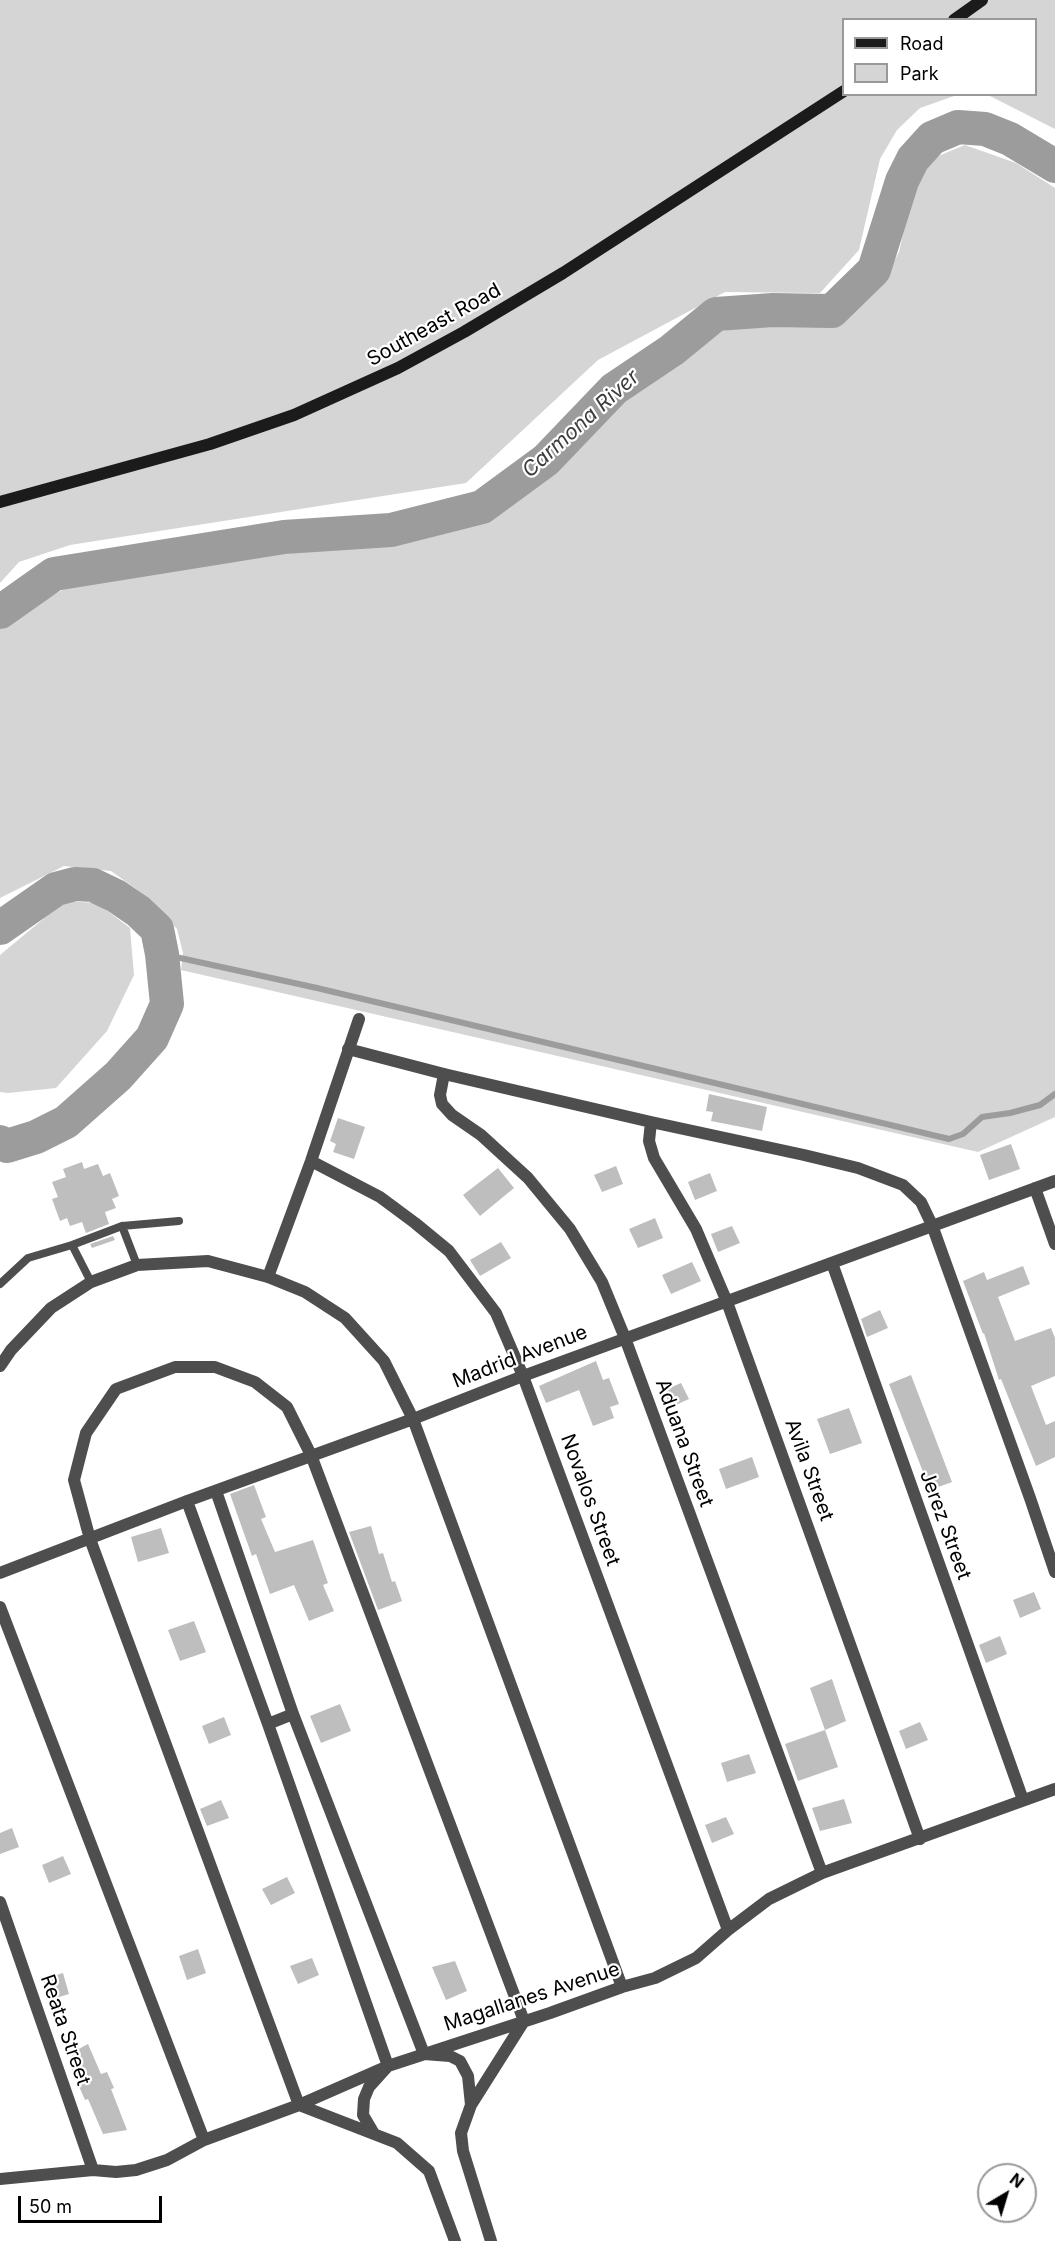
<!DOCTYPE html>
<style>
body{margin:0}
#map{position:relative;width:1055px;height:2241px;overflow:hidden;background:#fff;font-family:Inter,sans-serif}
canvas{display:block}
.legend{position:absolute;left:842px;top:18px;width:195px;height:78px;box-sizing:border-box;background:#fff;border:2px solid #999;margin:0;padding:8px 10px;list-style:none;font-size:18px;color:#000}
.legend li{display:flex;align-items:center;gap:12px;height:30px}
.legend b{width:30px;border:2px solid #999}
.north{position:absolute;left:977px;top:2163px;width:60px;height:60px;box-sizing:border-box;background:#fff;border:2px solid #999;border-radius:50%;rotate:38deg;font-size:16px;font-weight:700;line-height:24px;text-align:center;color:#000}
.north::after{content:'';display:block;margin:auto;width:21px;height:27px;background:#000;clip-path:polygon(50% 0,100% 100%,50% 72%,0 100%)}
.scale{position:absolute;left:18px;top:2196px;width:144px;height:27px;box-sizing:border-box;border:3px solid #000;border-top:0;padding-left:8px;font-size:18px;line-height:21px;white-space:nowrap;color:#000;-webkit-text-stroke:4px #fff;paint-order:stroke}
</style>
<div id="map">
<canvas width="1055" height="2241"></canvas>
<ul class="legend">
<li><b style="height:8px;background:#1b1b1b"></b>Road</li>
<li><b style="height:16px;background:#d5d5d5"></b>Park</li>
</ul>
<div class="north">N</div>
<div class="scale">50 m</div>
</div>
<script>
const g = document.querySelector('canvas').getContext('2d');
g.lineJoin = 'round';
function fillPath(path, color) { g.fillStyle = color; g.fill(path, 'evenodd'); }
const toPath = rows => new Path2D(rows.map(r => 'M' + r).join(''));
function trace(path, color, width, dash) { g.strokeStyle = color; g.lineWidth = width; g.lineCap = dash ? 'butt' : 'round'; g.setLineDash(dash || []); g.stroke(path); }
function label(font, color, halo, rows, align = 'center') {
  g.font = font + ' Inter,sans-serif'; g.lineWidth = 4.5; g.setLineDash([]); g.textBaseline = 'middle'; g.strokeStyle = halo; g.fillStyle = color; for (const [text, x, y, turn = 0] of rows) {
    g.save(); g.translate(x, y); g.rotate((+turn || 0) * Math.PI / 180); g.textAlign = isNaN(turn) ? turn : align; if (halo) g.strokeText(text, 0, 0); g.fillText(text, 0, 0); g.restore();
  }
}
fillPath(toPath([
 [0,0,1055,0,1055,129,990,96,957,95,920,108,897,130,880,159,859,250,820,293,725,292,598,360,466,483,70,545,19,562,0,583],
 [844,20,1036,20,1036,94,844,94],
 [965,145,1016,163,1055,188,1055,1117,978,1152,181,970,183,953,177,929,146,896,111,871,64,866,0,898,0,627,7,619,72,585,257,556,378,546,472,523,546,474,612,406,721,325,836,321,884,281,899,252,912,194,931,159],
 [65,901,97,903,130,928,134,975,107,1031,56,1088,8,1093,0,1092,0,955]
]), '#d5d5d5');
trace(toPath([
 [162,954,317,988,949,1139,963,1134,982,1117,1010,1113,1040,1105,1055,1094]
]), '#9c9c9c', 6);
trace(toPath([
 [0,612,54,574,284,537,391,530,482,507,546,460,614,389,672,350,716,314,773,310,832,311,874,270,902,181,913,159,932,138,958,127,985,129,1010,139,1055,166],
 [0,928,56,889,75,884,93,885,116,896,138,911,157,929,162,954,167,1004,152,1038,118,1076,66,1122,36,1137,7,1146,0,1142]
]), '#9c9c9c', 34);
fillPath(toPath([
 [709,1094,767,1107,762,1131,711,1121,713,1112,706,1111],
 [338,1118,365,1127,354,1159,333,1152,336,1144,330,1141],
 [1011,1144,1020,1169,989,1180,980,1155],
 [82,1162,84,1169,98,1164,103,1176,110,1173,119,1196,112,1199,116,1208,105,1212,109,1224,86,1233,82,1222,70,1226,67,1218,60,1221,52,1199,58,1197,52,1182,66,1177,63,1169],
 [616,1166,623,1184,602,1192,594,1175],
 [498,1168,514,1188,480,1216,463,1195],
 [710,1173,717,1191,695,1200,688,1182],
 [655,1218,663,1238,638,1248,629,1229],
 [732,1226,740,1243,718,1252,711,1234],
 [113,1236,115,1240,92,1248,90,1244],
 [501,1242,511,1258,480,1276,470,1260],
 [692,1262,701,1281,671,1294,662,1275],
 [1023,1266,1030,1284,998,1297,1015,1341,1051,1328,1055,1338,1055,1376,1031,1386,1046,1425,1055,1421,1055,1457,1036,1466,1001,1379,999,1380,984,1333,983,1334,963,1281,984,1272,987,1280],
 [880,1310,888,1328,867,1337,861,1319],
 [596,1361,603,1380,609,1378,619,1404,610,1407,614,1418,593,1426,579,1390,546,1403,539,1386],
 [911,1375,952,1482,930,1490,889,1384],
 [681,1383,689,1399,671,1407,663,1391],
 [849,1408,862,1443,830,1454,817,1419],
 [752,1457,759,1477,726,1489,719,1469],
 [254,1485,266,1517,261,1519,275,1552,313,1540,328,1583,323,1585,334,1611,309,1621,294,1585,270,1594,256,1554,252,1556,230,1494],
 [371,1526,379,1554,383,1553,392,1582,395,1581,402,1601,378,1610,349,1532],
 [161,1528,169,1553,138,1562,131,1537],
 [1034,1592,1041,1609,1020,1618,1013,1600],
 [194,1621,206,1652,180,1661,168,1630],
 [1000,1636,1007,1654,986,1663,979,1645],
 [832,1679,846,1721,825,1730,810,1688],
 [340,1704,351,1731,321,1743,310,1716],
 [224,1717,231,1735,209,1744,202,1726],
 [920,1722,928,1740,906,1749,899,1731],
 [825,1730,838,1767,798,1781,785,1744],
 [749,1754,756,1773,727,1782,721,1763],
 [844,1799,852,1823,820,1831,812,1808],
 [221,1800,229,1818,207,1826,200,1809],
 [726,1817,734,1834,712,1843,705,1825],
 [12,1828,19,1847,0,1854,0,1833],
 [63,1856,71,1874,49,1883,42,1865],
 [287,1877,295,1893,271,1905,262,1889],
 [198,1949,206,1973,187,1980,179,1956],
 [312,1958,319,1975,298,1984,290,1966],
 [455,1961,467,1991,446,2000,432,1967],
 [63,1973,69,1994,49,2000,43,1979],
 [88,2044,101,2074,107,2072,114,2088,111,2089,127,2130,103,2134,88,2099,85,2100,69,2063,74,2060,71,2053]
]), '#bebebe');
trace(toPath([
 [122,1226,179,1221],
 [91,1282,72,1245,122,1226,137,1265],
 [0,1284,28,1258,72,1245]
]), '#4e4e4e', 8);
trace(toPath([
 [348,1049,444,1074,651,1122,804,1155,858,1168,903,1185,921,1202,932,1225,1030,1498,1055,1572],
 [444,1074,440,1095,442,1104,452,1115,481,1135,528,1178,570,1229,602,1282,625,1338,822,1873],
 [651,1122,649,1141,654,1158,696,1229,727,1302,920,1839],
 [311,1161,380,1197,415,1223,449,1251,496,1313,523,1376,728,1930],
 [1035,1188,1055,1244],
 [832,1263,1023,1800],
 [268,1277,311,1161,359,1019],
 [0,1366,11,1350,51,1308,91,1282,137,1265,208,1261,268,1277,305,1292,345,1318,384,1361,413,1419,622,1987],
 [216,1491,293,1714,424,2054,450,2056,460,2061,468,2076,471,2105],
 [187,1501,268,1724,388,2066,369,2087,364,2099,363,2115,373,2132],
 [0,1573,187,1501,413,1419,523,1376,1055,1181],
 [0,1607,204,2140],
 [268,1724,293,1714],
 [0,1902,93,2170],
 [0,2179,93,2170,116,2172,136,2170,167,2160,204,2140,299,2105,388,2066,550,2013,622,1987,655,1978,696,1958,728,1930,769,1899,822,1873,1055,1789],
 [455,2241,429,2171,397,2143,299,2105,90,1539,74,1480,86,1433,116,1389,175,1367,215,1367,255,1382,287,1407,311,1455,524,2021,471,2105,461,2133,463,2151,491,2241]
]), '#4e4e4e', 12);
trace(toPath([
 [954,20,982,0],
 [0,502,210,444,294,415,398,368,464,332,563,273,844,91]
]), '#1b1b1b', 12);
label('20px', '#000', '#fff', [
 ["Southeast Road",434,325,-29],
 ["Madrid Avenue",520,1357,-21],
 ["Aduana Street",684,1443,70],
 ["Avila Street",809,1470,70],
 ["Novalos Street",590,1500,70],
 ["Jerez Street",945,1525,70],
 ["Magallanes Avenue",532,1997,-18],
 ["Reata Street",65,2030,71]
]);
label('italic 21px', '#3d3d3d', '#fff', [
 ["Carmona River",581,424,-42]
]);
</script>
